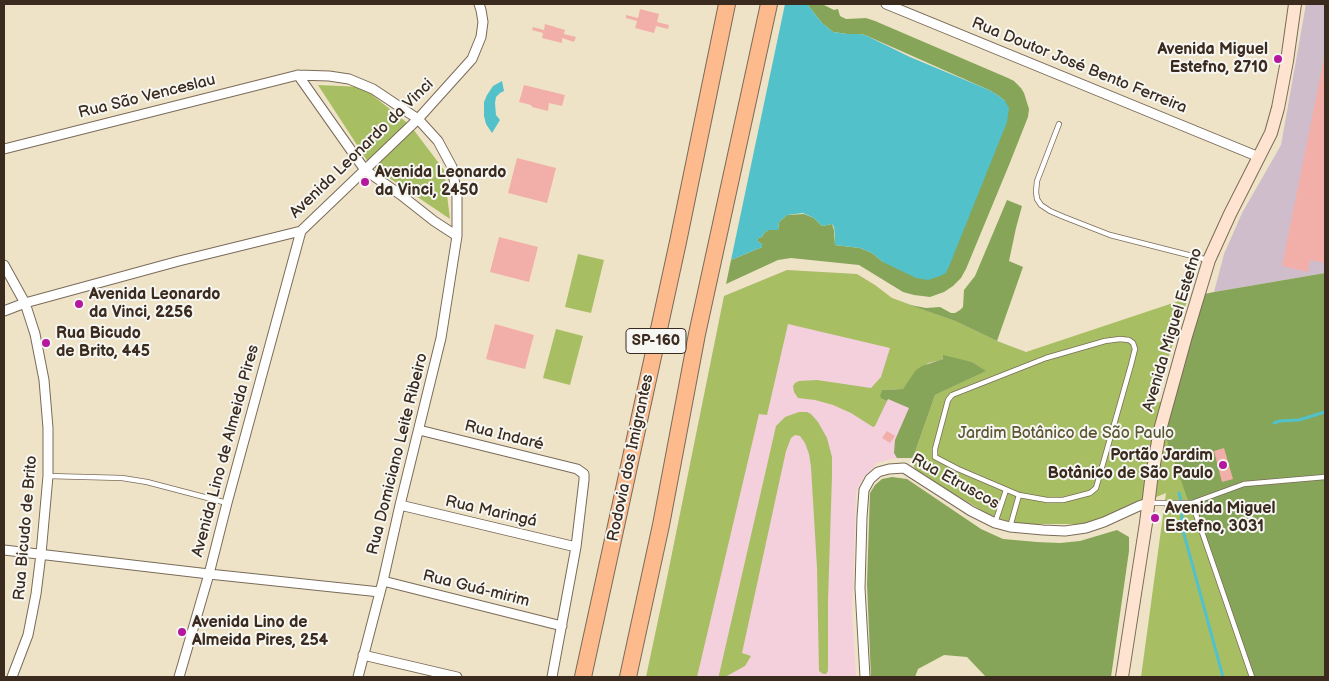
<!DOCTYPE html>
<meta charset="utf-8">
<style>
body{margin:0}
#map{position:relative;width:1329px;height:681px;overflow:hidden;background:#efe3c7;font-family:"Balsamiq Sans",sans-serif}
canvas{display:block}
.frame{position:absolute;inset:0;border:5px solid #3b2a1e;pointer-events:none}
</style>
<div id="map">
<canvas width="1329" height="681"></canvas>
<div class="frame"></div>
</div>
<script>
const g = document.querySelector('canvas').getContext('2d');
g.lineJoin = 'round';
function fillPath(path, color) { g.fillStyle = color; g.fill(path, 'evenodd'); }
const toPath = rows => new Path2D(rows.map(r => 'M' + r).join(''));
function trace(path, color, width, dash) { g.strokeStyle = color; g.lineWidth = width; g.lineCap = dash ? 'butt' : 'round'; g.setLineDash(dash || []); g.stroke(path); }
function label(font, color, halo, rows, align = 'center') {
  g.font = font + ' "Balsamiq Sans",sans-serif'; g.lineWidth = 4; g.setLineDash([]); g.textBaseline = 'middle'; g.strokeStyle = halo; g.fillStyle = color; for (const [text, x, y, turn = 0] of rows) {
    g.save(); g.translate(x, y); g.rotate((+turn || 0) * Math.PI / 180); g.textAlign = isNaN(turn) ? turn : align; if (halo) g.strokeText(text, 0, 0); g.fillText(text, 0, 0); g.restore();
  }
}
fillPath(toPath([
 [787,270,857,274,875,285,892,298,955,321,997,341,1026,352,935,395,913,458,891,459,877,463,863,478,856,491,852,613,856,677,646,677,667,578,724,296]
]), '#f4cfdc');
fillPath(toPath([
 [1306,4,1325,4,1325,273,1214,292,1224,254,1242,213,1281,145]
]), '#d0bdcc');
fillPath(toPath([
 [318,85,362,87,410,125,444,170,450,219,370,165],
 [578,254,604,260,591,313,565,307],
 [787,270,857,274,875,285,892,298,955,321,997,341,1026,352,1188,298,1153,404,1171,398,1325,677,1141,677,1166,493,1108,517,1086,524,1016,524,990,515,918,473,914,467,913,458,935,395,985,371,972,362,944,357,941,360,928,363,903,389,882,390,882,399,887,401,875,426,873,427,851,413,833,405,815,400,798,398,794,392,793,386,795,383,799,381,817,380,871,388,881,377,890,348,788,324,767,415,759,414,697,677,646,677,667,578,724,296],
 [556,329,583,336,570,385,543,378],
 [799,412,807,412,811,414,818,422,827,438,832,457,832,476,828,601,828,671,826,674,823,674,819,671,817,568,811,467,809,454,805,443,800,436,795,435,791,438,786,451,742,653,751,656,745,666,725,677,719,677,719,675,776,426,785,417]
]), '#a8be63');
fillPath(toPath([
 [807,4,822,4,834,10,838,9,840,16,846,19,866,18,875,21,1008,78,1014,81,1021,88,1024,93,1029,109,1028,117,1009,165,966,269,961,278,953,286,944,292,930,297,914,295,903,292,859,265,791,258,778,260,726,284,731,260,762,247,762,244,757,241,758,238,762,237,764,233,768,230,778,230,779,222,787,215,804,214,814,218,822,226,832,224,834,230,835,245,860,248,872,253,883,262,1005,101,999,96,989,90,865,35,859,34,847,34,833,32,822,23],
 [1007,200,1022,206,1016,228,1009,261,1023,267,997,341,955,321,910,305,926,308,940,307,951,313,955,313,960,310,963,307,964,290,975,276],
 [1325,273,1325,677,1250,677,1163,429,1199,295,1214,292],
 [943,355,972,362,986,371,935,395,913,458,897,458,894,453,895,440,909,408,888,399,887,401,882,399,880,396,882,390,903,389,916,370,922,366,943,359],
 [892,477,907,479,981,529,1003,539,1037,542,1060,543,1080,541,1117,530,1129,537,1129,551,1111,677,986,677,967,657,944,655,918,669,915,677,871,677,867,584,870,493,875,485,882,479]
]), '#86a559');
fillPath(toPath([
 [785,4,807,4,822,23,833,32,847,34,859,34,865,35,910,57,989,90,999,96,1005,101,1009,108,1007,122,950,264,946,273,940,276,928,280,916,278,883,262,872,253,860,248,835,245,835,236,834,227,832,224,822,226,814,218,803,213,787,215,779,222,778,230,768,230,764,233,762,237,758,238,757,241,762,244,762,247,731,260],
 [502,81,504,91,500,93,496,97,495,103,496,115,500,120,492,133,486,124,484,116,484,102,487,95,493,86]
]), '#53c1ca');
trace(toPath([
 [1274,423,1280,421,1299,420,1325,412],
 [1179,493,1183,508,1181,523,1223,677]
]), '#53c1ca', 3);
fillPath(toPath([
 [640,9,659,14,657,22,669,25,668,29,656,26,654,33,635,28,637,21,626,18,626,15,638,18],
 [545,24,565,30,564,34,576,37,574,42,562,38,562,43,542,38,543,33,532,30,533,27,544,30],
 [1324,58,1325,263,1310,260,1308,272,1282,266],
 [524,85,565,95,562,106,549,103,548,111,532,107,531,105,519,102],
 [517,158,556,168,547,203,508,193],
 [499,237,538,247,529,282,490,272],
 [495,324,534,335,525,369,486,359],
 [887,431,895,436,890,443,882,438],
 [1224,448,1233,479,1222,482,1214,451]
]), '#f2afa9');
const service = toPath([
 [1059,124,1037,181,1036,192,1037,199,1041,205,1050,211,1064,217,1110,235,1208,260],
 [1120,339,1129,340,1133,343,1135,349,1131,365,1098,481,1096,488,1090,493,1063,500,1047,500,1019,495,958,469,935,457,935,449,948,400,952,395,1046,358,1105,341,1120,339],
 [48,476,122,478,147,482,227,503],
 [1150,503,1192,503,1244,484,1325,477],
 [1192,503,1252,677],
 [995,523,1006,490],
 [1010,527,1019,495]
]);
const minor = toPath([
 [886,4,1259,157],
 [298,75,329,76,349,79,373,89,418,119,438,141,452,167,457,197,457,236,434,221,401,195,365,170,298,75],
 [4,149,298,75],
 [4,265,25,303,35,334,44,380,48,428,48,476,41,554,36,594,28,635,12,677],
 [4,311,25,303,179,261,301,231,418,119,472,59,481,37,483,22,481,10,479,4],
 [419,430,577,469,584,474,584,480,576,547,552,677],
 [400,505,576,547],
 [4,550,209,574,380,592],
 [383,581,562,626],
 [363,655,457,677],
 [179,677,209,574,227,503,301,231],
 [358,677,383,581,400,505,441,338,457,236],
 [865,677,860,588,862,517,864,490,870,479,878,472,889,469,904,468,971,511,995,523,1010,527,1043,530,1065,531,1086,528,1104,522,1139,506,1148,503]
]);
const secondary = toPath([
 [1122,677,1146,523,1151,481,1160,430,1186,336,1209,260,1230,214,1271,133,1278,108,1287,61,1295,4]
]);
const motorway = toPath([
 [583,677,678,242,727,4],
 [628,677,661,525,697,334,769,4]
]);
trace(service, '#7a6b59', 6);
trace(minor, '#7a6b59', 11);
trace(secondary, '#7a6b59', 14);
trace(motorway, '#7a6b59', 18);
trace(service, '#fff', 4.5);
trace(minor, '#fff', 9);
trace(secondary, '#fee3d1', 12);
trace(motorway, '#fcba8d', 16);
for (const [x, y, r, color] of [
 [1278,59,5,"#b5179e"],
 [365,182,5,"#b5179e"],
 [79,304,5,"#b5179e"],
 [46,343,5,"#b5179e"],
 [1223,465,5,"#b5179e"],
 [1155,518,5,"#b5179e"],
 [182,632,5,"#b5179e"]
]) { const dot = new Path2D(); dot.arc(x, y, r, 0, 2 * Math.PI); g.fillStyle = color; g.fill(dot); trace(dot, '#f6f6f2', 2); }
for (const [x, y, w] of [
 [656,341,60]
]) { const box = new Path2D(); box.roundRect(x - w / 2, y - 12.5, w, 25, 4); g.fillStyle = '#f6f6f2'; g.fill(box); trace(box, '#3b2a1e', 1); }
label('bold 15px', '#3b2a1e', null, [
 ["SP-160",656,341]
]);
label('bold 16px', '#3b2a1e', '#f6f6f2', [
 ["Avenida Miguel",1268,50,"right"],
 ["Estefno, 2710",1268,68,"right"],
 ["Avenida Leonardo",375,173],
 ["da Vinci, 2450",375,191],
 ["Avenida Leonardo",89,295],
 ["da Vinci, 2256",89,313],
 ["Rua Bicudo",56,334],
 ["de Brito, 445",56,352],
 ["Portão Jardim",1213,456,"right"],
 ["Botânico de São Paulo",1213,474,"right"],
 ["Avenida Miguel",1165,509],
 ["Estefno, 3031",1165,527],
 ["Avenida Lino de",192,623],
 ["Almeida Pires, 254",192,641]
], 'left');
label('16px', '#3b2a1e', '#f6f6f2', [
 ["Rua Doutor José Bento Ferreira",1079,66,22],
 ["Rua São Venceslau",147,97,-14],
 ["Avenida Leonardo da Vinci",362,149,-44],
 ["Avenida Miguel Estefno",1173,330,-73],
 ["Rua Indaré",504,436,14],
 ["Avenida Lino de Almeida Pires",226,451,-75],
 ["Rua Domiciano Leite Ribeiro",398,454,-76],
 ["Rodovia dos Imigrantes",631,458,-78],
 ["Rua Etruscos",955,482,29],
 ["Rua Maringá",491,512,13],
 ["Rua Bicudo de Brito",26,528,-85],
 ["Rua Guá-mirim",476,589,14]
]);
label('16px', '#5c5633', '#f6f6f2', [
 ["Jardim Botânico de São Paulo",1066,434]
]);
</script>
